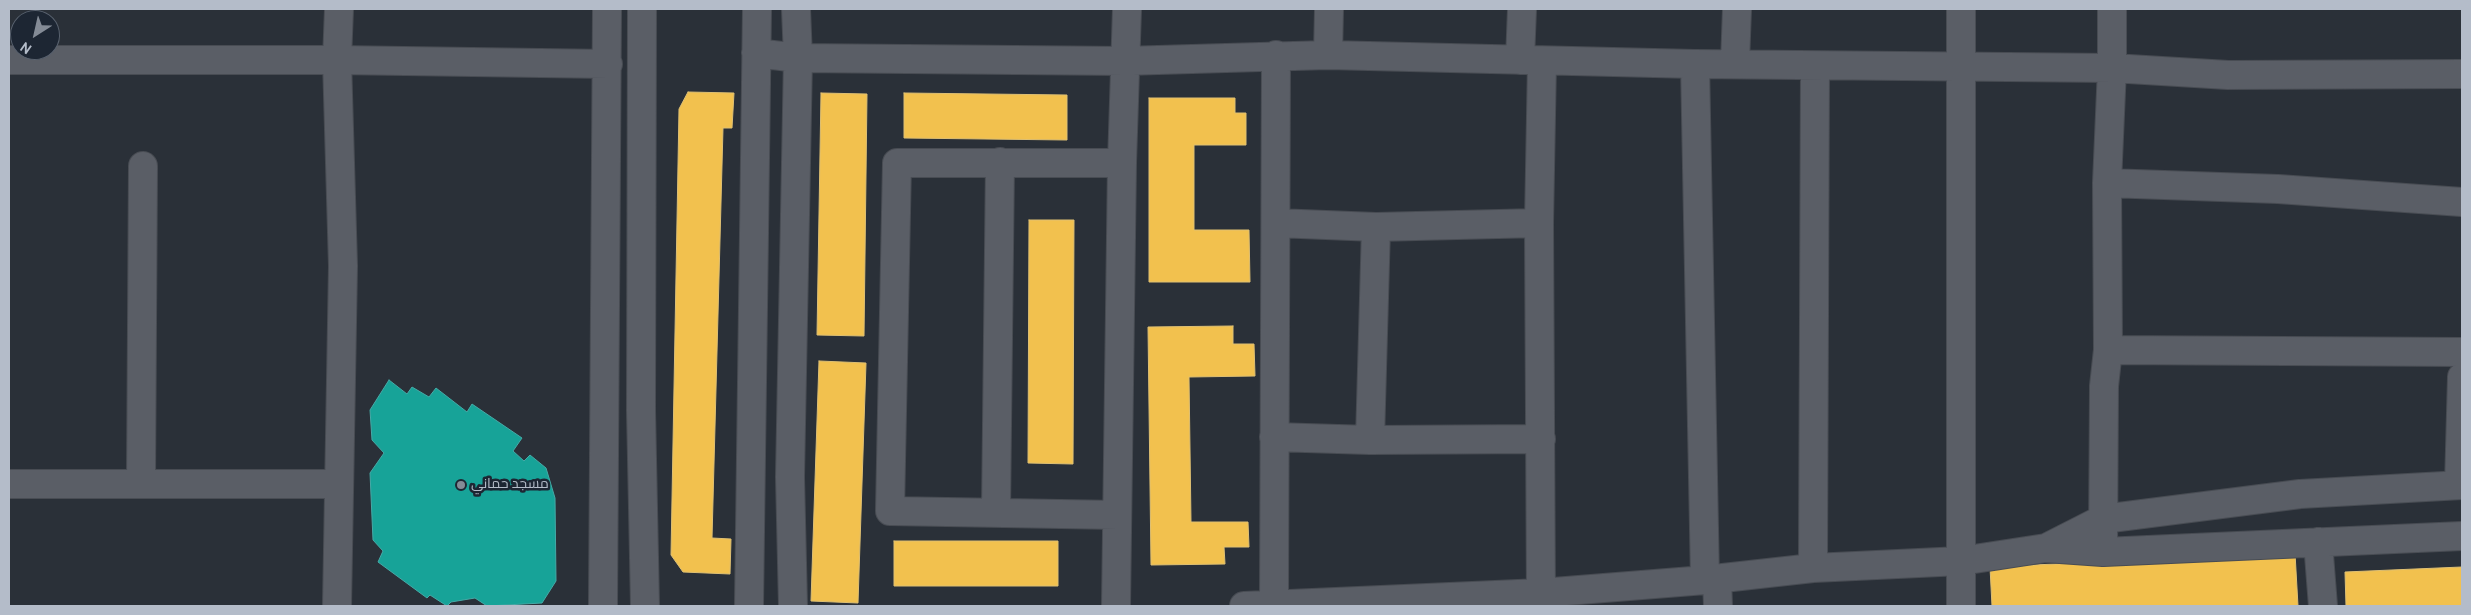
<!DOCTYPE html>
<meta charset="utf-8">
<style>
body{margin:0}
#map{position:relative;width:2471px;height:615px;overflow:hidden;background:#2a3038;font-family:Overpass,sans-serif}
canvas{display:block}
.frame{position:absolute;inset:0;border:10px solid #b4bcc9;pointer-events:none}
.north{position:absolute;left:10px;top:10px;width:50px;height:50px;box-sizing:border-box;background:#1d2633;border:1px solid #59626f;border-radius:50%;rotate:215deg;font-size:14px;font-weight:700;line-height:20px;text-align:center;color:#b4bcc9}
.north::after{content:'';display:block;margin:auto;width:18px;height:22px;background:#848b96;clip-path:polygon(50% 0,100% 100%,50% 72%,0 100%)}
</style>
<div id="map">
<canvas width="2471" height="615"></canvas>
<div class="frame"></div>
<div class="north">N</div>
</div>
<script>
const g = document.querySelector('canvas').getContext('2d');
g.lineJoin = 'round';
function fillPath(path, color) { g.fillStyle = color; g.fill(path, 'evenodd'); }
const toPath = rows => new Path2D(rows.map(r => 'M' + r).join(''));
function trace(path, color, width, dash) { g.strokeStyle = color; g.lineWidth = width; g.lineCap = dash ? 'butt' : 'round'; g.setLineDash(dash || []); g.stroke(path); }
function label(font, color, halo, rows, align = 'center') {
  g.font = font + ' Overpass,Cairo,sans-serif'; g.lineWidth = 5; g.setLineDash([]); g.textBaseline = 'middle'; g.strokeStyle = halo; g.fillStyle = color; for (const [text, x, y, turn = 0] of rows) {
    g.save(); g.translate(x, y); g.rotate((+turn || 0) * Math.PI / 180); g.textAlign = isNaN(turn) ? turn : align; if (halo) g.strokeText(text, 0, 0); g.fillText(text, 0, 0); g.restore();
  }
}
const homes = toPath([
 [688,92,734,93,732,128,723,128,712,538,731,539,730,574,683,572,671,555,679,109,688,92],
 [821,93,867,94,864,336,817,335,821,93],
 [904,93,1067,95,1067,140,904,138,904,93],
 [1149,98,1235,98,1235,113,1246,113,1246,145,1194,145,1194,230,1249,230,1250,282,1149,282,1149,98],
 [1029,220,1074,220,1073,464,1028,463,1029,220],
 [1233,326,1233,344,1254,344,1255,376,1189,377,1191,522,1248,522,1249,547,1224,547,1225,564,1151,565,1148,327,1233,326],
 [819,361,866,363,858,603,811,601,819,361],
 [894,541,1058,541,1058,586,894,586,894,541],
 [2295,553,2298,606,1992,606,1990,567,2295,553],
 [2462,567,2462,606,2346,606,2345,572,2462,567]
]);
fillPath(homes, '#f2c14e');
trace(homes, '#dfc073', 1);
const public = toPath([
 [389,380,407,394,412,387,429,397,436,388,467,412,472,404,522,438,513,451,524,461,530,455,546,468,555,498,556,581,542,603,487,606,475,598,451,602,447,606,430,595,427,598,378,562,383,551,373,540,370,473,384,453,372,440,370,410,389,380]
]);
fillPath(public, '#17a398');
trace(public, '#46aaa7', 1);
const minor = toPath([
 [642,9,641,410,645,606],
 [756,53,798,58,1124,61,1328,55,1695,64,2112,68,2228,75,2462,74],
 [1328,55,1329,9],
 [9,60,337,60,608,64],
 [1520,60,1522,9],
 [1735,63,1737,9],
 [1695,64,1705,580],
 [2107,183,2278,189,2462,202],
 [1276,223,1376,227,1539,223],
 [2108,350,2462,352],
 [1274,437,1370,440,1541,439],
 [1370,440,1376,227],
 [141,482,143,166],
 [9,484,338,484],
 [2459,485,2462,377],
 [996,512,1000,162],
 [1117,515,890,511,897,163,1122,163],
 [2318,542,2323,606],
 [2046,548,2103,519,2300,494,2462,485],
 [2103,552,2104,386,2108,350,2107,183,2112,68,2112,9],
 [1813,568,1815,66],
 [1717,578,1718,606],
 [1274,604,1276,55],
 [337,606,343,266,337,60,339,9],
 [603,606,607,9],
 [749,606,757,9],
 [793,606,790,477,798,58,796,9],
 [1116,606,1122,163,1127,9],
 [1244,606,1541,593,1705,580,1813,568,1961,561,2046,548,2103,552,2462,536],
 [1541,606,1539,223,1542,62],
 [1961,606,1961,9]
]);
trace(minor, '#484c53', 30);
trace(minor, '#5a5e66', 28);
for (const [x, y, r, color] of [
 [461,485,5,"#848b96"]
]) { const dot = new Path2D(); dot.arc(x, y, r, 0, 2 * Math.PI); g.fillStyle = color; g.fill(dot); trace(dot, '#1d2633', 2); }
label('14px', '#b4bcc9', '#1d2633', [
 ["مسجد حماني",471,485]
], 'left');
</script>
